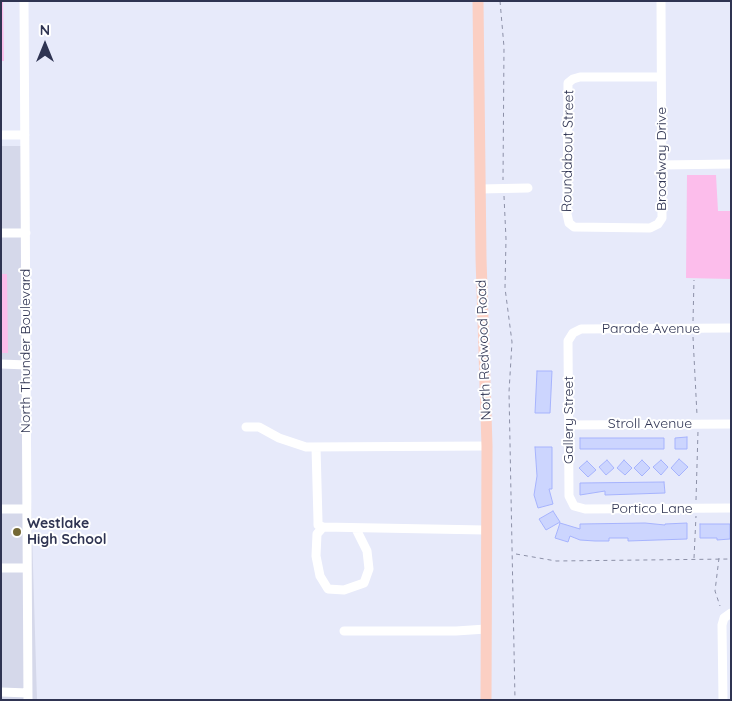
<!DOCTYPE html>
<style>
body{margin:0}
#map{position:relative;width:732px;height:701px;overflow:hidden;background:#e7eafa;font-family:Quicksand,sans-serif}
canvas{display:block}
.frame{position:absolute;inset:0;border:2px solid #2f3452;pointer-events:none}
.north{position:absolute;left:20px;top:20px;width:50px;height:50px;-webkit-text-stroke:4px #fff;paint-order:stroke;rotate:0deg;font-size:14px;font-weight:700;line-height:20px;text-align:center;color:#2f3452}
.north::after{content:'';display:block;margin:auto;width:18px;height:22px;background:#2f3452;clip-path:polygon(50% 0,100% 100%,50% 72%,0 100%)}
</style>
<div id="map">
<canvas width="732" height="701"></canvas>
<div class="frame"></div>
<div class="north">N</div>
</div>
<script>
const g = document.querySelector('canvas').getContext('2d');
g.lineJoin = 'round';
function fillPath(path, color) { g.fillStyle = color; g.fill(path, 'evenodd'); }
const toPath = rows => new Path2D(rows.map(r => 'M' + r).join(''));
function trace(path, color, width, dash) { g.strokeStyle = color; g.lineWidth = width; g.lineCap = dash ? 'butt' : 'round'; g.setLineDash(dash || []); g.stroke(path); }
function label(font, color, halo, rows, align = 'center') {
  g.font = font + ' Quicksand,sans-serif'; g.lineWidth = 4; g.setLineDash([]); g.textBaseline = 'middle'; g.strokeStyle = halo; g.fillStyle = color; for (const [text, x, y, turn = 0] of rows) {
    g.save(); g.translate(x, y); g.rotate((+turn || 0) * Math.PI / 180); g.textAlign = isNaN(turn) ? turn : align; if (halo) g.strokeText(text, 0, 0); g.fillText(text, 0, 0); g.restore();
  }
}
fillPath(toPath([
 [1,146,24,146,27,365,37,700,1,700]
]), '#d5d8ea');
fillPath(toPath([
 [1,1,3,1,4,61,1,61],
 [687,175,716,175,718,211,731,211,731,279,686,278],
 [1,274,7,274,8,353,1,353]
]), '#fcbdeb');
const building = toPath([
 [537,371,552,371,550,413,535,413,537,371],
 [687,437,687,449,675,449,675,438,687,437],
 [580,438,664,438,664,449,580,449,580,438],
 [535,447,552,447,552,489,549,489,553,504,538,508,534,495,537,476,535,447],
 [679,459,688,467,679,476,671,468,679,459],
 [607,460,614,468,606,475,599,467,607,460],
 [624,460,632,468,625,475,617,468,624,460],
 [642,460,650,468,642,476,634,468,642,460],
 [661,460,668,467,661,475,653,467,661,460],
 [587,461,596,470,588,477,579,468,587,461],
 [664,482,665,493,605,495,605,491,580,495,580,483,664,482],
 [553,511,560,522,546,530,539,519,553,511],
 [560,523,580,529,580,524,645,523,665,525,665,524,687,523,687,539,628,541,628,538,609,538,609,541,595,541,580,540,570,536,568,542,555,538,560,523],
 [700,524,730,524,730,539,717,540,717,538,700,538,700,524]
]);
fillPath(building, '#ccd5fe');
trace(building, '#a6b3fd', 1);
trace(toPath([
 [500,1,504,47,503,180],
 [504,196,506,239,505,288,512,342,509,392,515,700],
 [693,321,694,280],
 [693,337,697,415],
 [696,500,698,431],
 [516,554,556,561,731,559],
 [694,558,696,516],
 [719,558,715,591,720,606]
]), '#8c90a7', 1, [4, 4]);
trace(toPath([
 [24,1,28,700],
 [661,1,662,215,662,218,658,224,650,228,574,227,569,223,567,214,568,83,573,79,580,77,661,77],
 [1,135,25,135],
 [662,165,731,164],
 [480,189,528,188],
 [1,233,26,233],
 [731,328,581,329,573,333,568,341,569,496,574,506,585,509,731,508],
 [1,364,27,365],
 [569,425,731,424],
 [246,427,259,427,279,438,306,447,487,446],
 [316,447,318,521,318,525,323,527],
 [1,509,26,509],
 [356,529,367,551,369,569,364,583,344,590,328,589,320,576,316,556,317,534,323,527,485,530],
 [1,568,26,568],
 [344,631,456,631,486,629],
 [1,692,28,693],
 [723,700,722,625,724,618,731,613]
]), '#fff', 9);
trace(toPath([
 [478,1,481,258,487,446,486,700]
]), '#fbcfc3', 11);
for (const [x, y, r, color] of [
 [17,532,5,"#746835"]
]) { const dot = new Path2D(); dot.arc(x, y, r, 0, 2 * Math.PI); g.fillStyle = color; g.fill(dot); trace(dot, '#fff', 2); }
label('14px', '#2f3452', '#fff', [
 ["Roundabout Street",568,151,-89],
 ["Broadway Drive",662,159,-90],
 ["Parade Avenue",651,329],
 ["North Redwood Road",484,350,-92],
 ["North Thunder Boulevard",26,351,-90],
 ["Gallery Street",569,420,-90],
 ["Stroll Avenue",650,424],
 ["Portico Lane",652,509]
]);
label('bold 14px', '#2f3452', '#fff', [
 ["Westlake",27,524],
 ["High School",27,540]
], 'left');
</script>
